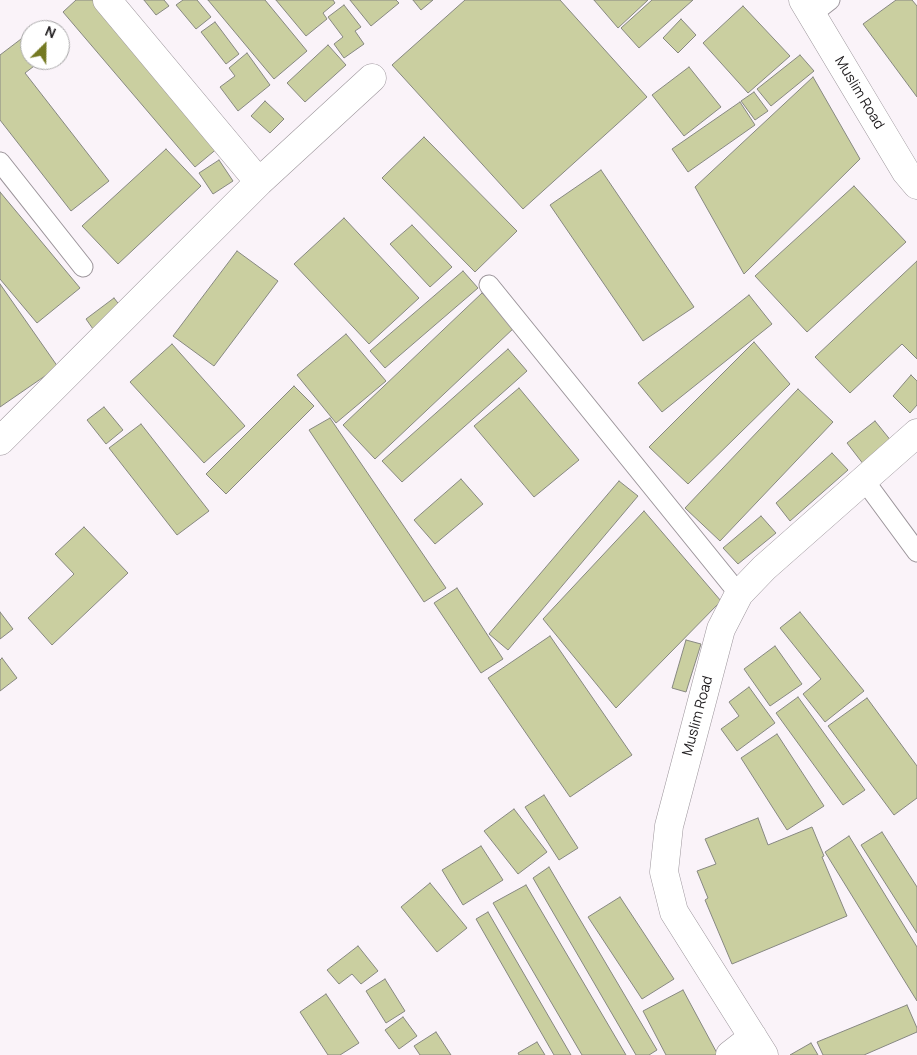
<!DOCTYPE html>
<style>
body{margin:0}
#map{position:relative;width:917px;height:1055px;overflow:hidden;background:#faf3f9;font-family:Manrope,sans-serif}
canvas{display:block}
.north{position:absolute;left:20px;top:20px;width:50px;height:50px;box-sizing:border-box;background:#fff;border:1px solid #a7a6a7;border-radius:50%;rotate:23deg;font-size:14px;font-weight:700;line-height:20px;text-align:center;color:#232022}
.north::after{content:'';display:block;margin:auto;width:18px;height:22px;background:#747922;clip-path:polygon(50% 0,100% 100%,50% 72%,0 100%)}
</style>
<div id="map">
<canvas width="917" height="1055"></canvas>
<div class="north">N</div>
</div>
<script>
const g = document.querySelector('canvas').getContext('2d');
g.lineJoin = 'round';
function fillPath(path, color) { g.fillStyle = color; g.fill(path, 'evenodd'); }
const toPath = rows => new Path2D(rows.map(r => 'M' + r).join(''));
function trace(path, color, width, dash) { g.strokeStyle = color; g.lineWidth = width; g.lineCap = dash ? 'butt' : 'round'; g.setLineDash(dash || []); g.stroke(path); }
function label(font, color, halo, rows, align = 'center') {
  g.font = font + ' Manrope,sans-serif'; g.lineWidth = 5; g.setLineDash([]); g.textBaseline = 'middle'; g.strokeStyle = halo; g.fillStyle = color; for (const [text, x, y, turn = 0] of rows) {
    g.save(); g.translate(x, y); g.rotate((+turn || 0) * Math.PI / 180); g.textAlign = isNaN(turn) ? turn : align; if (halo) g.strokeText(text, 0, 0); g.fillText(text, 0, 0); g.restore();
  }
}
const building = toPath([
 [76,0,94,0,219,147,195,167,63,12,76,0],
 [144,0,164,0,169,6,156,15,144,0],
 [183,0,197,0,211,17,196,29,176,5,183,0],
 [208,0,265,0,307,51,274,79,208,0],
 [276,0,333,0,335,3,323,13,327,19,306,36,276,0],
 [350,0,396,0,399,3,371,26,350,0],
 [413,0,433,0,421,10,413,0],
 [465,0,560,0,647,97,523,209,392,65,465,0],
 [594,0,648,0,618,28,594,0],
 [652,0,693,0,639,48,621,28,652,0],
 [896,0,912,0,917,6,917,97,863,24,896,0],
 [344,5,361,27,355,31,364,44,344,58,334,44,343,37,328,17,344,5],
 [743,6,790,56,748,93,703,43,743,6],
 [681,19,696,35,678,53,663,38,681,19],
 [215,22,239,54,226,64,201,32,215,22],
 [25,36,30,42,30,60,42,60,25,73,109,181,71,211,0,120,0,55,25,36],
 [328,45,346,65,305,102,287,83,328,45],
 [247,53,270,85,238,111,220,87,235,76,229,68,247,53],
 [800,55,814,71,771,106,757,89,800,55],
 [689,67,721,107,684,136,652,95,689,67],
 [813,77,860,159,744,274,695,187,813,77],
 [754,92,768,111,755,120,741,101,754,92],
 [265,101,284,119,270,133,251,116,265,101],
 [740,102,755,125,688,172,672,149,740,102],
 [424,137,517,231,475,272,382,178,424,137],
 [166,149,201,186,118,264,82,226,166,149],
 [219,160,233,181,213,194,199,173,219,160],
 [601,170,694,307,643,341,550,205,601,170],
 [854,186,906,242,807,332,755,276,854,186],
 [0,192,80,288,37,323,0,279,0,192],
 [344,218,419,298,369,344,294,264,344,218],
 [412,225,452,267,430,287,390,244,412,225],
 [237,251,278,281,214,366,173,336,237,251],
 [917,261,917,359,902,344,850,393,815,357,917,261],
 [463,271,478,288,385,368,370,351,463,271],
 [0,284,58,367,0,407,0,284],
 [482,293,515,327,375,459,343,425,482,293],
 [749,295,772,324,662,412,638,383,749,295],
 [114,298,121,307,93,329,86,319,114,298],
 [346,334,386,381,336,423,297,375,346,334],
 [754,342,790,384,688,484,649,447,754,342],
 [172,344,245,426,204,463,130,382,172,344],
 [508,349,527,371,402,482,382,461,508,349],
 [911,375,917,381,917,405,910,413,893,396,911,375],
 [294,386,314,406,226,494,206,474,294,386],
 [519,388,579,460,534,497,474,426,519,388],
 [798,389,833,422,720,541,685,508,798,389],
 [104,407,123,430,106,444,87,420,104,407],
 [330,418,446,588,424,602,309,430,330,418],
 [875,421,892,442,864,465,847,443,875,421],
 [141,424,209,511,177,535,109,448,141,424],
 [832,453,848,470,790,521,776,503,832,453],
 [461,479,483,504,435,544,414,520,461,479],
 [619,481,638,496,508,650,489,634,619,481],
 [644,511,721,601,616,708,543,619,644,511],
 [761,516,776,533,738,564,723,548,761,516],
 [84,527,128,573,52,645,28,618,74,574,55,554,84,527],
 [457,588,503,659,481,673,434,603,457,588],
 [0,612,13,629,0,639,0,612],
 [800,612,864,691,825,722,803,694,821,679,780,628,800,612],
 [550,636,632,755,570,797,488,678,550,636],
 [686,640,701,644,686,692,672,688,686,640],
 [775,646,802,684,770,706,744,669,775,646],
 [2,658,17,678,0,691,0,660,2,658],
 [749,687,775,723,737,751,721,729,739,716,729,702,749,687],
 [798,697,865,790,843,805,776,713,798,697],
 [867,698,917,766,917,798,894,815,828,726,867,698],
 [777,734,824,806,787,830,741,758,777,734],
 [544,795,578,848,559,860,525,807,544,795],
 [514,809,547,852,518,874,484,831,514,809],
 [758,818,768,845,812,827,824,856,822,857,847,916,732,964,705,900,708,898,697,871,716,864,705,839,758,818],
 [882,832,917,887,917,933,861,845,882,832],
 [849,836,917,947,917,1001,825,852,849,836],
 [481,846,503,880,463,905,442,870,481,846],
 [549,867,657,1050,649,1055,636,1055,533,878,549,867],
 [430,883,467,928,437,952,401,907,430,883],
 [526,885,626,1055,582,1055,493,903,526,885],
 [620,897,674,979,642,999,588,917,620,897],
 [488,912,571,1055,554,1055,476,919,488,912],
 [358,946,378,971,361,984,352,974,339,984,327,970,358,946],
 [385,979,405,1011,386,1023,366,991,385,979],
 [683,990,718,1055,666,1055,643,1011,683,990],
 [326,994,359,1043,340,1055,328,1055,300,1012,326,994],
 [907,1005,917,1028,917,1032,864,1055,823,1055,817,1042,907,1005],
 [403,1017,417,1036,399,1049,385,1030,403,1017],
 [436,1032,451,1055,420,1055,414,1046,436,1032],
 [537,1042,545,1055,519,1055,518,1053,537,1042],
 [811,1043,818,1055,790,1055,811,1043]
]);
fillPath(building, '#cacfa0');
trace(building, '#878881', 1);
const service = toPath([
 [812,14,830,0],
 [0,162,83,267],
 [489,285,739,594],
 [864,480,917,552]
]);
const minor = toPath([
 [107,0,259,182,372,78],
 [803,0,906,172,917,185],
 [0,441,259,182],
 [730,1055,753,1037],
 [764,1055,674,912,664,872,669,826,721,629,739,594,764,568,917,433]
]);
trace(service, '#9c959b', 21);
trace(minor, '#9c959b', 29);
trace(service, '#fff', 19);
trace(minor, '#fff', 28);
label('14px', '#232022', '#fff', [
 ["Muslim Road",859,93,59],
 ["Muslim Road",698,716,-75]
]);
</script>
